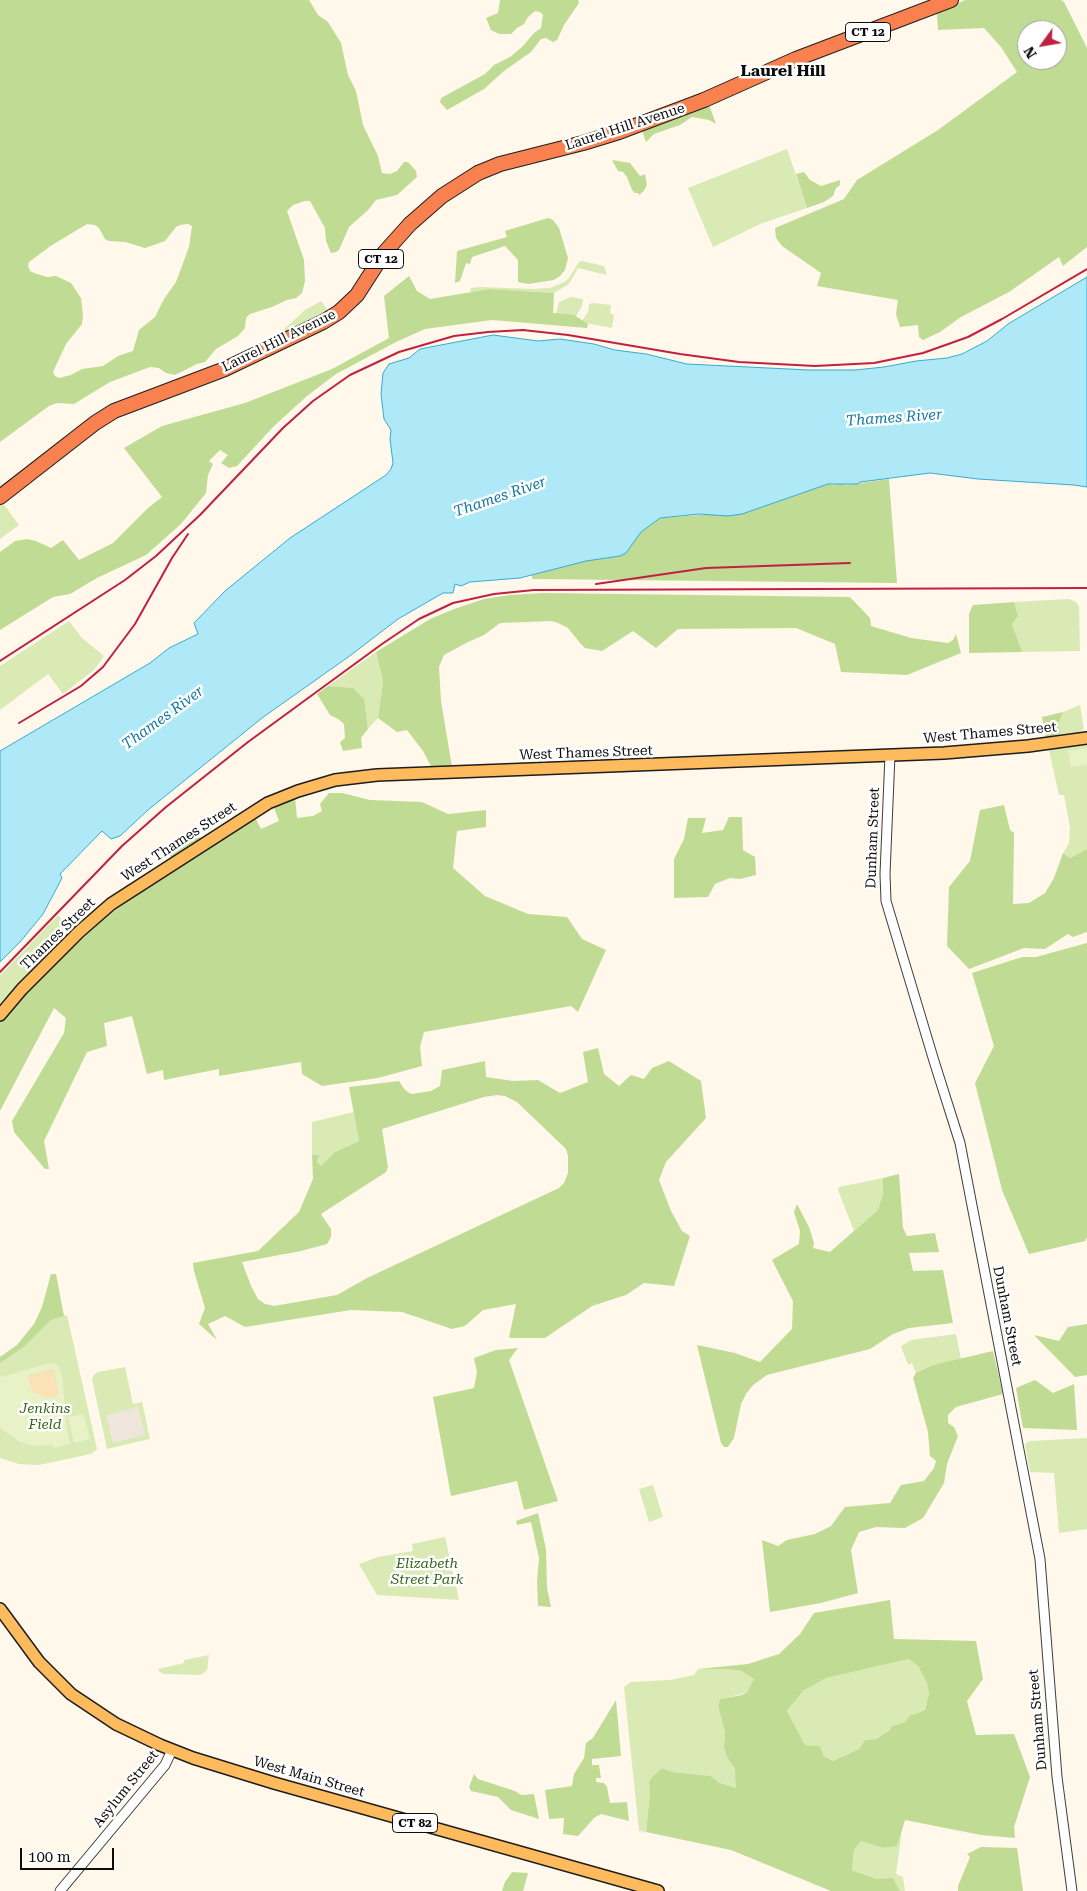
<!DOCTYPE html>
<style>
body{margin:0}
#map{position:relative;width:1087px;height:1891px;overflow:hidden;background:#fff8eb;font-family:"Roboto Serif",serif}
canvas{display:block}
.north{position:absolute;left:1017px;top:20px;width:50px;height:50px;box-sizing:border-box;background:#fff;border:1px solid #9e9e9e;border-radius:50%;rotate:238deg;font-size:14px;font-weight:700;line-height:20px;text-align:center;color:#0c0c0c}
.north::after{content:'';display:block;margin:auto;width:18px;height:22px;background:#c02143;clip-path:polygon(50% 0,100% 100%,50% 72%,0 100%)}
.scale{position:absolute;left:20px;top:1848px;width:94px;height:22px;box-sizing:border-box;border:2px solid #0c0c0c;border-top:0;padding-left:6px;font-size:15px;line-height:18px;white-space:nowrap;color:#0c0c0c;-webkit-text-stroke:4px #fff;paint-order:stroke}
</style>
<div id="map">
<canvas width="1087" height="1891"></canvas>
<div class="north">N</div>
<div class="scale">100 m</div>
</div>
<script>
const g = document.querySelector('canvas').getContext('2d');
g.lineJoin = 'round';
function fillPath(path, color) { g.fillStyle = color; g.fill(path, 'evenodd'); }
const toPath = rows => new Path2D(rows.map(r => 'M' + r).join(''));
function trace(path, color, width, dash) { g.strokeStyle = color; g.lineWidth = width; g.lineCap = dash ? 'butt' : 'round'; g.setLineDash(dash || []); g.stroke(path); }
function label(font, color, halo, rows, align = 'center') {
  g.font = font + ' "Roboto Serif",serif'; g.lineWidth = 5; g.setLineDash([]); g.textBaseline = 'middle'; g.strokeStyle = halo; g.fillStyle = color; for (const [text, x, y, turn = 0] of rows) {
    g.save(); g.translate(x, y); g.rotate((+turn || 0) * Math.PI / 180); g.textAlign = isNaN(turn) ? turn : align; if (halo) g.strokeText(text, 0, 0); g.fillText(text, 0, 0); g.restore();
  }
}
fillPath(toPath([
 [787,149,807,208,760,224,713,247,688,188],
 [582,261,604,266,607,275,578,268,569,284,554,293,490,289,470,293,471,288,480,287,533,289,550,288,564,282,569,278,579,262],
 [570,297,583,299,582,306,576,316,556,314,559,302],
 [321,301,329,312,270,342,305,310],
 [594,303,611,305,610,313,614,315,612,328,586,323,582,321,588,312,589,304],
 [2,502,19,525,0,539,0,503],
 [1069,599,1076,602,1079,606,1080,651,1022,652,1012,624,1018,616,1014,602],
 [69,621,82,638,104,656,94,670,63,694,48,674,0,710,0,666],
 [376,652,383,681,378,718,368,729,363,699,353,688,328,686],
 [1080,705,1084,729,1079,732,1060,734,1059,723,1063,712],
 [1087,745,1087,849,1070,858,1063,853,1069,843,1070,827,1064,795,1059,795,1049,750],
 [58,915,68,927,73,923,76,926,0,1003,0,975],
 [354,1112,359,1141,335,1152,325,1164,321,1166,319,1165,317,1162,319,1155,312,1155,312,1122],
 [883,1178,883,1193,878,1210,854,1231,838,1190,839,1187],
 [67,1315,97,1449,91,1454,39,1465,19,1464,6,1460,0,1458,0,1363,24,1347,51,1320],
 [956,1334,961,1359,933,1365,916,1373,912,1363,908,1365,901,1346,911,1340],
 [125,1367,133,1404,142,1402,150,1439,107,1449,92,1379,94,1375,98,1372],
 [1087,1438,1087,1529,1059,1533,1054,1473,1030,1472,1025,1444,1030,1441],
 [653,1485,663,1517,649,1522,639,1489],
 [445,1537,459,1600,377,1595,359,1564,378,1557,413,1551,412,1544],
 [209,1655,207,1670,201,1675,163,1674,159,1671,158,1669,184,1663,184,1660],
 [909,1659,918,1666,927,1683,929,1694,925,1708,916,1714,910,1715,905,1722,892,1726,890,1730,876,1739,865,1740,859,1749,833,1761,824,1756,820,1746,805,1745,787,1711,803,1691,826,1678],
 [698,1669,723,1669,743,1671,754,1679,747,1692,742,1694,720,1699,718,1706,725,1732,724,1746,759,1749,782,1757,787,1764,807,1762,810,1770,834,1768,848,1790,855,1788,854,1774,862,1770,876,1785,885,1783,885,1770,881,1755,885,1748,912,1731,926,1730,936,1737,947,1753,955,1760,967,1764,976,1762,985,1758,993,1770,994,1781,1003,1791,890,1787,851,1794,821,1793,806,1798,787,1813,773,1818,737,1809,722,1813,702,1821,676,1807,668,1807,664,1801,663,1789,674,1781,685,1781,736,1794,736,1789,718,1783,711,1776,672,1772,662,1768,652,1777,649,1782,650,1794,646,1832,639,1831,624,1687,631,1682,670,1680,694,1675],
 [902,1830,896,1874,903,1877,905,1891,900,1891,893,1878,876,1879,852,1870,854,1850,861,1841,883,1848,897,1846]
]), '#d9eab4');
fillPath(toPath([
 [0,0,309,0,318,15,328,22,341,43,348,75,356,91,363,125,378,156,382,173,390,174,397,171,404,162,408,162,416,171,417,177,397,195,376,200,368,210,349,227,339,250,336,252,331,253,326,241,325,228,310,201,305,201,293,205,287,211,304,260,305,281,302,293,296,298,287,300,272,307,250,314,246,318,245,328,238,336,216,349,205,362,197,364,175,375,166,373,159,368,150,367,110,382,74,404,57,403,49,406,0,442],
 [87,224,95,225,99,228,105,239,108,241,125,242,145,248,165,241,176,227,180,225,188,224,192,226,189,247,176,282,164,299,155,317,139,330,133,351,118,356,103,366,82,369,71,375,59,378,55,376,53,372,66,344,82,324,83,315,81,298,71,283,56,276,47,277,34,273,30,271,28,266,29,262,52,245],
 [500,0,578,0,579,3,564,25,557,40,553,42,546,38,541,39,531,52,504,71,484,89,447,110,440,102,441,98,485,74,494,65,510,57,523,46,534,33,541,28,543,15,540,12,535,11,528,17,524,24,517,28,511,34,499,34,491,30,486,18,498,13],
 [965,0,1061,0,1064,2,1087,48,1087,247,1063,266,1059,257,1009,292,961,317,940,332,923,340,919,337,918,325,900,327,896,314,898,300,817,286,821,273,782,246,776,238,775,228,844,199,857,180,938,130,1017,72,1001,47,984,28,938,30,937,14],
 [1027,30,1057,30,1057,60,1027,60],
 [708,102,716,124,709,120,692,117,680,125,654,134,646,142,641,127],
 [612,160,630,163,640,176,645,174,647,185,643,192,639,195,638,193,635,193,632,190,627,177,623,172,618,171],
 [804,172,810,180,821,186,840,180,840,185,836,188,833,196,824,202,807,208,796,174],
 [548,218,553,220,559,228,568,258,565,270,560,276,554,280,528,284,518,282,518,260,505,246,472,257,470,264,466,263,460,281,455,283,457,251,507,237,505,231],
 [409,276,417,291,430,299,490,289,554,293,553,313,574,315,588,324,587,328,492,320,425,329,396,342,336,374,307,396,274,426,237,466,229,468,221,463,228,455,220,450,209,461,213,464,208,475,206,493,181,524,146,555,97,578,70,594,53,597,0,630,0,552,15,541,27,539,36,541,51,548,63,540,79,560,113,543,148,508,162,497,124,448,162,426,245,403,332,369,389,338,384,296],
 [889,479,897,583,532,579,532,575,586,561,620,556,641,532,660,518,751,511,828,484,834,485,841,483,846,485],
 [544,593,850,597,870,618,871,626,911,638,948,643,953,640,956,634,961,653,907,675,841,672,835,644,796,628,678,629,656,648,633,631,602,651,585,648,580,643,568,628,558,623,552,621,500,623,484,635,468,642,444,655,439,667,441,701,452,767,431,766,423,751,407,730,397,732,378,718,383,681,376,652,430,619,454,609,484,599,510,595],
 [1014,602,1018,616,1012,624,1022,652,969,653,969,614,973,605],
 [328,686,353,688,364,699,368,729,361,738,362,748,343,751,340,742,345,738,344,724,338,719,330,715,317,694],
 [1063,712,1059,723,1060,734,1046,738,1042,717],
 [329,793,342,793,370,800,422,802,448,814,486,810,486,827,457,831,453,868,485,896,528,914,567,917,582,939,606,950,578,1012,571,1006,424,1032,420,1047,422,1066,378,1078,322,1086,302,1074,301,1062,219,1076,219,1069,164,1080,163,1070,147,1074,132,1016,104,1023,107,1046,87,1052,44,1141,49,1169,45,1169,14,1132,12,1121,64,1033,66,1018,54,1008,0,1111,0,1023,4,1016,47,972,109,914,255,817,261,829,279,821,273,805,295,797,297,818,313,816,322,811,320,804],
 [1004,805,1010,830,1014,833,1013,904,1029,903,1045,893,1054,878,1063,853,1070,858,1087,849,1087,932,1073,937,1068,934,1045,949,1024,948,969,969,947,946,949,887,970,861,980,810],
 [729,817,742,817,743,850,755,857,756,875,740,879,730,878,715,884,708,897,674,898,674,859,684,839,688,818,706,818,702,833,723,830],
 [194,834,203,839,172,859,166,849],
 [1087,943,1087,1237,1085,1241,1029,1254,1002,1190,975,1083,994,1046,972,973,1022,957,1036,957],
 [598,1048,604,1074,619,1086,631,1075,644,1079,652,1068,669,1061,701,1081,706,1118,666,1162,659,1180,671,1211,682,1231,690,1236,674,1286,644,1283,626,1295,592,1306,545,1338,509,1338,516,1304,483,1310,465,1326,452,1329,402,1312,351,1310,245,1327,225,1316,208,1324,217,1340,199,1324,205,1308,194,1271,193,1263,258,1251,299,1212,313,1179,312,1155,319,1155,317,1162,321,1166,335,1152,359,1141,349,1087,399,1081,405,1090,411,1094,431,1091,440,1086,442,1070,485,1061,486,1077,513,1081,538,1080,560,1093,588,1082,583,1052],
 [497,1095,505,1096,517,1102,566,1149,568,1156,568,1173,564,1183,559,1188,367,1278,337,1295,274,1306,265,1304,258,1299,251,1286,242,1262,301,1251,327,1244,331,1237,331,1229,321,1214,386,1172,388,1167,382,1129,484,1097],
 [899,1174,903,1228,907,1236,935,1233,939,1252,909,1253,913,1271,943,1270,953,1323,909,1328,893,1334,870,1349,767,1375,753,1385,746,1394,741,1404,734,1438,728,1447,724,1447,721,1443,697,1345,735,1353,760,1362,792,1329,793,1301,772,1260,799,1244,800,1231,794,1212,797,1204,809,1227,814,1243,813,1248,830,1252,878,1210,883,1193,883,1178],
 [51,1274,56,1274,64,1316,51,1320,24,1347,0,1363,0,1357,17,1345,34,1324,42,1307],
 [1087,1324,1087,1375,1075,1377,1034,1335,1059,1341,1068,1327],
 [518,1348,509,1360,558,1501,524,1510,517,1481,451,1496,433,1397,474,1388,477,1372,474,1358,496,1350],
 [993,1351,1003,1394,956,1407,948,1415,948,1423,954,1427,958,1436,947,1464,944,1483,923,1518,905,1528,876,1527,859,1532,851,1550,858,1593,821,1603,770,1612,762,1540,778,1546,787,1540,815,1534,831,1526,845,1507,890,1503,901,1485,924,1481,934,1468,936,1461,930,1456,928,1432,913,1378,916,1373,933,1365],
 [1035,1380,1053,1393,1074,1384,1077,1430,1023,1428,1016,1388],
 [538,1513,546,1549,547,1588,551,1607,538,1606,537,1581,539,1558,531,1522,517,1525,516,1521],
 [890,1600,894,1639,976,1641,983,1679,967,1701,976,1735,1014,1734,1030,1777,1014,1827,1015,1838,981,1835,905,1820,897,1846,883,1848,861,1841,854,1850,852,1870,876,1879,893,1878,900,1891,831,1891,731,1850,646,1832,650,1794,649,1782,652,1777,662,1768,672,1772,711,1776,719,1783,736,1788,735,1769,727,1757,724,1746,725,1732,718,1706,720,1699,742,1695,747,1692,754,1679,742,1671,723,1669,698,1669,748,1664,779,1654,800,1634,814,1613],
 [909,1659,918,1666,927,1683,929,1694,925,1709,916,1714,910,1715,905,1722,892,1726,890,1730,876,1739,865,1740,859,1749,833,1761,824,1756,820,1746,805,1745,787,1711,803,1691,826,1678],
 [616,1700,621,1756,592,1759,592,1765,599,1765,601,1778,596,1778,596,1782,604,1783,607,1787,610,1803,627,1802,629,1821,601,1814,594,1818,578,1836,563,1834,564,1818,549,1819,545,1790,572,1786,574,1774,584,1758,586,1743,593,1738],
 [474,1774,478,1779,515,1791,521,1795,534,1794,539,1819,511,1810,498,1797,471,1791,469,1787],
 [981,1847,1017,1848,1023,1891,958,1891,958,1886,970,1857,967,1854],
 [512,1872,528,1873,523,1891,502,1891,505,1882]
]), '#c0db93');
fillPath(toPath([
 [52,1369,59,1394,48,1398,36,1394,29,1384,28,1377]
]), '#fce1b6');
fillPath(toPath([
 [1087,748,1087,765,1071,767,1068,751],
 [50,1363,54,1363,59,1366,62,1377,67,1428,70,1444,54,1448,53,1445,34,1446,20,1442,0,1428,0,1377],
 [51,1369,54,1371,59,1394,52,1397,44,1397,33,1391,28,1378,30,1375],
 [84,1414,90,1439,74,1443,68,1417]
]), '#e9f1c6');
fillPath(toPath([
 [138,1407,145,1435,113,1443,106,1415]
]), '#eee6db');
const water = toPath([
 [1087,277,1087,487,1074,485,978,479,930,473,860,482,858,484,828,484,742,514,728,516,699,514,660,518,641,532,626,553,620,556,586,561,520,578,470,582,461,586,455,584,453,593,443,593,398,619,351,655,262,718,148,810,120,836,111,839,102,831,60,874,62,878,43,914,20,942,0,962,0,751,150,663,169,648,198,634,194,623,225,591,290,538,386,475,391,469,393,463,390,439,391,430,384,419,381,394,383,373,389,364,409,358,420,349,493,335,538,341,560,339,594,344,615,350,646,354,687,364,809,370,855,370,884,367,916,361,947,358,962,354,987,341,1008,324,1087,277]
]);
fillPath(water, '#afe9f8');
trace(water, '#33acd1', 1);
const minor = toPath([
 [890,755,885,874,886,901,934,1061,960,1143,1040,1559,1057,1777,1072,1891],
 [60,1891,165,1765,172,1750]
]);
const major = toPath([
 [0,1015,22,989,79,932,111,904,268,803,298,791,335,780,377,775,944,753,1028,746,1087,738],
 [0,1609,39,1662,71,1694,116,1724,160,1745,193,1758,274,1783,658,1891]
]);
const highway = toPath([
 [0,497,95,423,114,411,225,369,323,322,339,312,357,295,384,253,410,224,442,196,478,173,500,164,583,143,619,132,704,100,796,59,951,0]
]);
trace(minor, '#3f3f3f', 11);
trace(major, '#1d1d1d', 14);
trace(highway, '#1d1d1d', 16);
trace(minor, '#fff', 9);
trace(major, '#fdbb5e', 11);
trace(highway, '#f98150', 14);
trace(toPath([
 [596,584,706,568,850,563],
 [0,661,125,580,156,556,200,515,283,428,313,401,350,375,399,352,454,336,488,332,523,330,568,335,680,354,739,362,815,366,874,363,923,353,968,337,1002,319,1087,269],
 [19,723,81,686,103,667,135,624,172,558,188,534],
 [0,972,122,846,166,807,248,742,382,644,419,619,453,603,494,594,534,590,1087,588]
]), '#c02143', 2);
for (const [x, y, w] of [
 [868,32,45],
 [381,259,45],
 [415,1823,45]
]) { const box = new Path2D(); box.roundRect(x - w / 2, y - 9.5, w, 19, 4); g.fillStyle = '#fff'; g.fill(box); trace(box, '#0c0c0c', 1); }
label('bold 12px', '#0c0c0c', null, [
 ["CT 12",868,32],
 ["CT 12",381,259],
 ["CT 82",415,1823]
]);
label('14px', '#0c0c0c', '#fff', [
 ["Laurel Hill Avenue",625,127,-18],
 ["Laurel Hill Avenue",279,341,-26],
 ["West Thames Street",990,733,-5],
 ["West Thames Street",586,753,-2],
 ["Dunham Street",873,838,-88],
 ["West Thames Street",179,842,-33],
 ["Thames Street",58,934,-44],
 ["Dunham Street",1007,1316,79],
 ["Dunham Street",1038,1720,-95],
 ["West Main Street",309,1777,16],
 ["Asylum Street",126,1789,-51]
]);
label('italic 14px', '#37651b', '#fff', [
 ["Jenkins",45,1409],
 ["Field",45,1425],
 ["Elizabeth",427,1564],
 ["Street Park",427,1580]
]);
label('italic 15px', '#127aa1', '#fff', [
 ["Thames River",894,418,-4],
 ["Thames River",500,497,-19],
 ["Thames River",163,718,-36]
]);
label('bold 16px', '#0c0c0c', '#fff', [
 ["Laurel Hill",783,71]
]);
</script>
